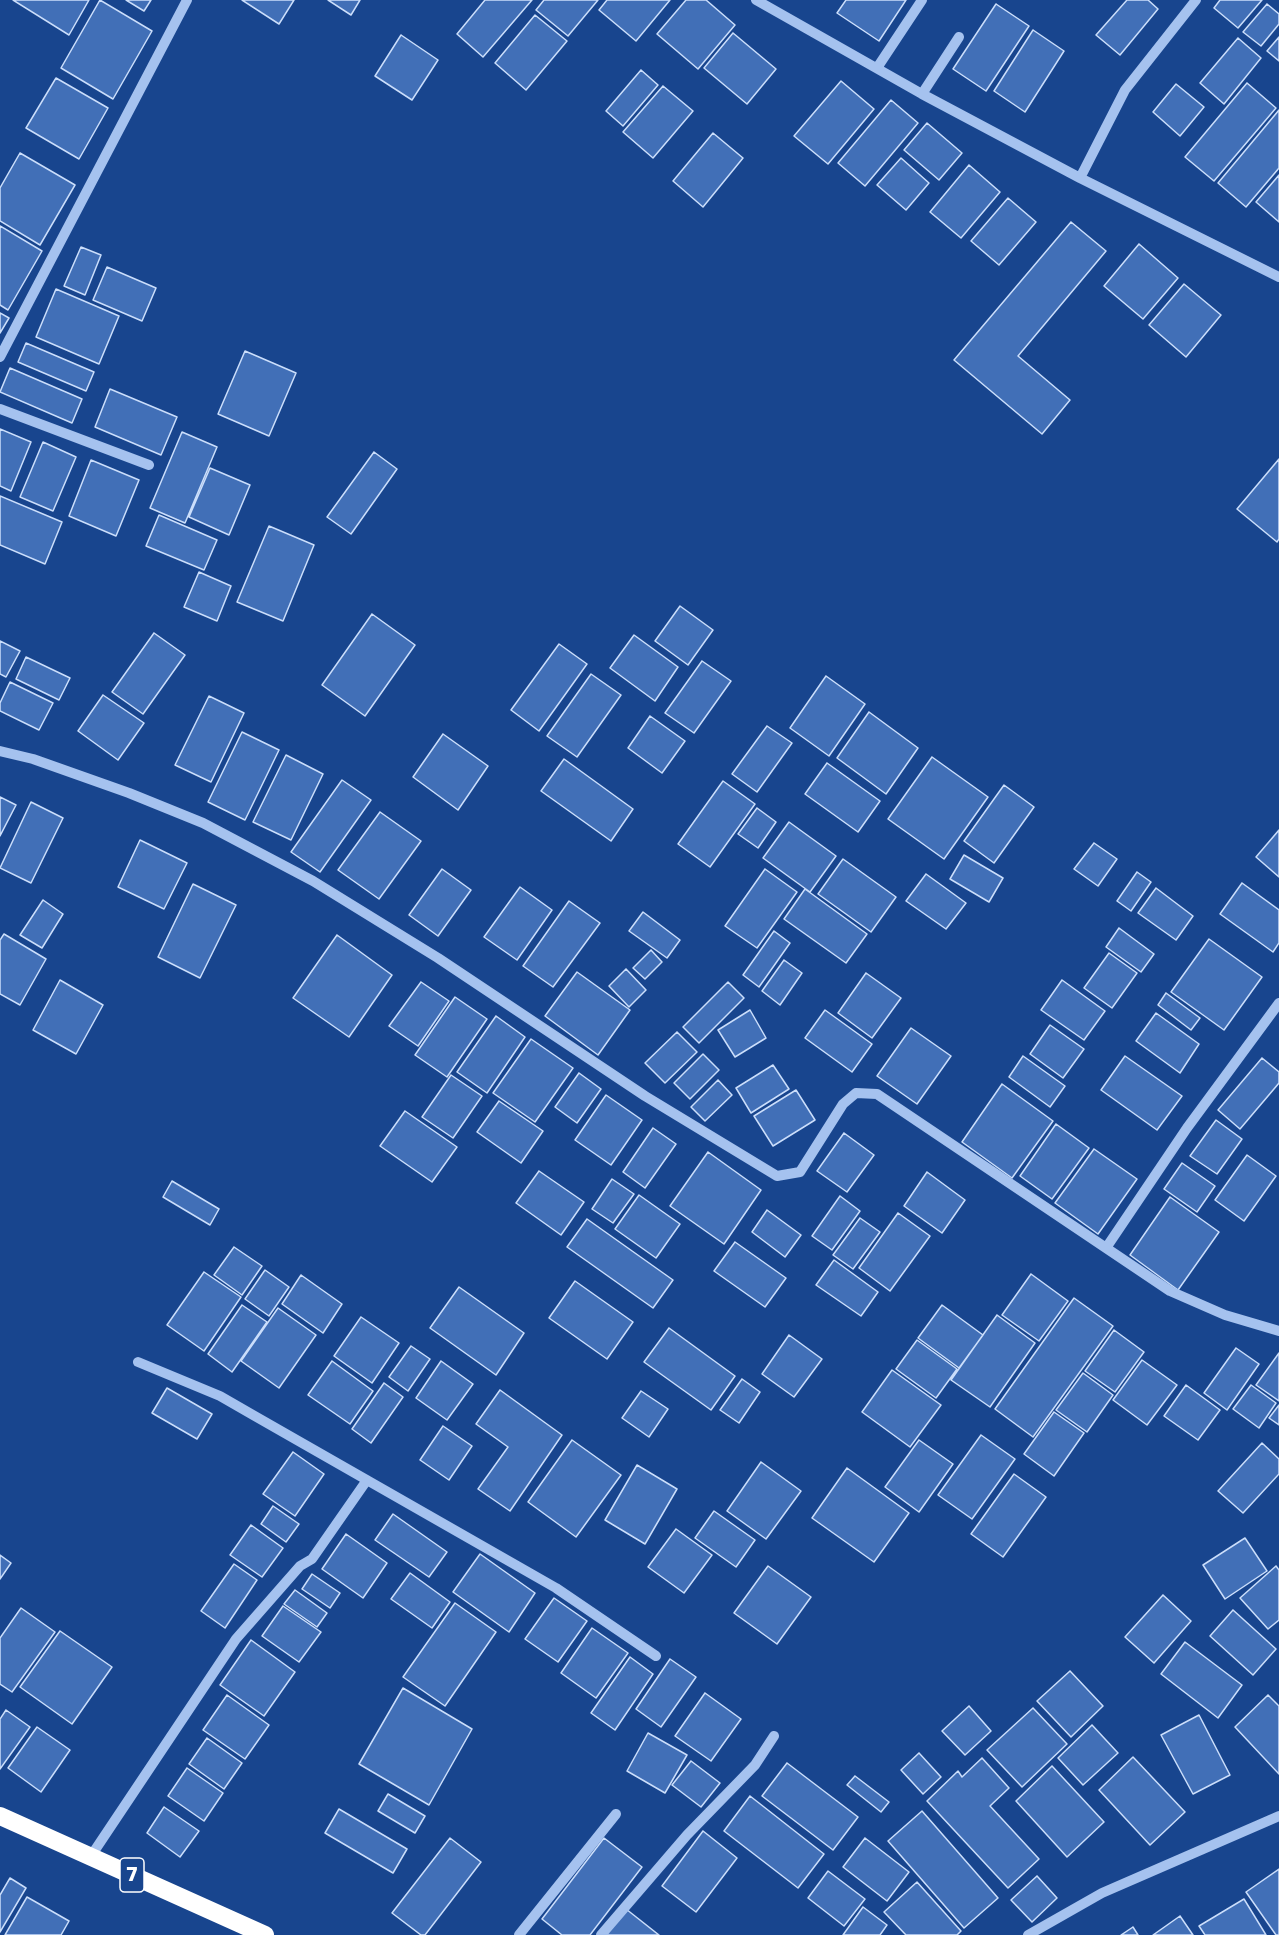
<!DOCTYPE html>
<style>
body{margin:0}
canvas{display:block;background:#18458e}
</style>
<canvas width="1279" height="1935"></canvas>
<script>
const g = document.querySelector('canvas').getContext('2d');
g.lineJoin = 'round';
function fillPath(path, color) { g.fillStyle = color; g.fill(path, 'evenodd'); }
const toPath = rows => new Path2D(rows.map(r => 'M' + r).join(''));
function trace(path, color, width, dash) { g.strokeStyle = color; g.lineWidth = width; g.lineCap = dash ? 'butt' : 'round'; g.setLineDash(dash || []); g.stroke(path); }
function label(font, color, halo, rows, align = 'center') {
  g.font = font + ' "Golos Text",sans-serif'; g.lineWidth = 5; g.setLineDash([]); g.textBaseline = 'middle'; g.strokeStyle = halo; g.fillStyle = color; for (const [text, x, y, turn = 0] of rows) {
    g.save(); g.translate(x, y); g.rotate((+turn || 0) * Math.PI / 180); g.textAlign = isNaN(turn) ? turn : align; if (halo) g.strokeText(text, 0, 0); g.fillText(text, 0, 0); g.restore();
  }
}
const building = toPath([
 [13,0,89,0,69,35,13,0],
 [100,0,152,31,113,99,61,68,100,0],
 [126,0,151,0,144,11,126,0],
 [242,0,294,0,279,24,242,0],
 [328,0,360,0,351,15,328,0],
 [485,0,532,0,483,57,457,34,485,0],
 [544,0,598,0,568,36,536,10,544,0],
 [607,0,670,0,636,41,599,10,607,0],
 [686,0,706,0,735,25,698,69,657,34,686,0],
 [846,0,906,0,879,41,837,13,846,0],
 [1127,0,1148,0,1158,9,1120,55,1096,35,1127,0],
 [1220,0,1262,0,1238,28,1214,8,1220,0],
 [996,4,1029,26,986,91,953,69,996,4],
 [1267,4,1279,14,1279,24,1261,46,1243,32,1267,4],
 [535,15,567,41,526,90,495,63,535,15],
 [1033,30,1064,51,1025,112,994,91,1033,30],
 [733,33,776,69,747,104,704,68,733,33],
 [401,35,438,60,412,100,375,76,401,35],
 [1279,37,1279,61,1267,51,1279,37],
 [1238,38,1261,58,1224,104,1200,83,1238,38],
 [641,70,658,85,623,126,606,111,641,70],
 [56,78,108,108,79,159,26,128,56,78],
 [841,81,874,109,828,164,794,136,841,81],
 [1247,83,1276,108,1214,181,1185,157,1247,83],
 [1176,84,1204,107,1180,136,1153,112,1176,84],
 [663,86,693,111,653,158,623,132,663,86],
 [891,100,918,123,865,186,838,163,891,100],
 [1279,110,1279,168,1246,207,1218,183,1279,110],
 [927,123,962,153,939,180,904,150,927,123],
 [713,133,743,158,703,207,673,181,713,133],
 [20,153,75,185,40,245,0,221,0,188,20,153],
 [901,158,929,183,906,210,877,185,901,158],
 [969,165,1000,192,961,238,930,212,969,165],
 [1279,175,1279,222,1256,202,1279,175],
 [1008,198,1036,222,999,265,971,241,1008,198],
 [1071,222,1106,251,1018,356,1070,400,1042,434,954,360,1071,222],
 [0,226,42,251,8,310,0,305,0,226],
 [1139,244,1178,278,1143,319,1104,286,1139,244],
 [81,247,101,255,85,295,64,286,81,247],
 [107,267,156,288,142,321,93,300,107,267],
 [1184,284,1221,315,1186,357,1149,325,1184,284],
 [56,289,119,316,99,364,36,337,56,289],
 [0,313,9,318,0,333,0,313],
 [26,343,94,372,86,391,18,362,26,343],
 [245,351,296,373,269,436,218,414,245,351],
 [10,368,82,399,72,423,0,392,10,368],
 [110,389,177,417,161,455,95,427,110,389],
 [0,429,31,442,11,491,0,486,0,429],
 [182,432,217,447,185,523,150,508,182,432],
 [43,442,76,457,53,511,20,497,43,442],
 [374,452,397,469,351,534,327,517,374,452],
 [1279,459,1279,539,1277,542,1237,509,1279,459],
 [91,460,139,480,116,536,69,516,91,460],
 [210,468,250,485,229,535,189,517,210,468],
 [0,496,62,522,45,564,0,545,0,496],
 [159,515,217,540,204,570,146,546,159,515],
 [269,526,314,545,283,621,237,602,269,526],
 [199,572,231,586,217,621,184,607,199,572],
 [680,606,713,630,688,665,655,641,680,606],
 [372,614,415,645,365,716,322,685,372,614],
 [154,633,185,655,143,714,112,692,154,633],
 [634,635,678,667,655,701,610,668,634,635],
 [0,641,20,651,6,677,0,674,0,641],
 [559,644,587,664,539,731,511,710,559,644],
 [26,657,70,678,59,700,16,679,26,657],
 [702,661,731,681,694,733,665,713,702,661],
 [591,674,621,695,577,757,547,736,591,674],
 [826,676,865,704,829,756,790,728,826,676],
 [10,682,53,703,39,730,0,711,0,703,10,682],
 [103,695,144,723,118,760,78,731,103,695],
 [209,696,244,713,211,782,175,765,209,696],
 [869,712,918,748,886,794,837,758,869,712],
 [650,716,685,741,662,773,628,748,650,716],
 [767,726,792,743,757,792,732,774,767,726],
 [242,732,279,750,245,820,208,802,242,732],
 [443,734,488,766,458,810,413,777,443,734],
 [286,755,323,774,291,840,253,822,286,755],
 [932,757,988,797,944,859,888,819,932,757],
 [564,759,633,809,611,841,541,791,564,759],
 [827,763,880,801,858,832,805,794,827,763],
 [342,780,371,800,320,872,291,852,342,780],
 [723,781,755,804,710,867,678,844,723,781],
 [1004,785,1034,807,994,863,964,841,1004,785],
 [0,797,16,805,0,836,0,797],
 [31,802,63,818,31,883,0,868,31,802],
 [757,808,776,822,758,848,738,834,757,808],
 [380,812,421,841,379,899,338,870,380,812],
 [789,822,836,856,810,892,763,858,789,822],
 [1279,830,1279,877,1256,857,1279,830],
 [140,840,187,863,164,909,118,887,140,840],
 [1094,843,1117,859,1098,886,1074,869,1094,843],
 [964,855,1003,878,989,902,950,879,964,855],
 [843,859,896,897,871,932,818,894,843,859],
 [442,869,471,890,438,936,409,915,442,869],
 [765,869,797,892,757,948,725,926,765,869],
 [1137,872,1151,882,1131,911,1117,901,1137,872],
 [926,874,966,903,946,929,906,901,926,874],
 [1242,883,1279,910,1279,943,1273,952,1220,914,1242,883],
 [193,884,236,905,200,978,158,957,193,884],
 [520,887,552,910,517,960,484,937,520,887],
 [1156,888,1193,916,1176,940,1138,913,1156,888],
 [805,889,867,934,846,963,784,919,805,889],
 [43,900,63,914,42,948,20,935,43,900],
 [569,901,600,923,553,987,523,966,569,901],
 [643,912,680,940,667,958,629,931,643,912],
 [1119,928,1154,954,1141,972,1106,947,1119,928],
 [774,931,790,943,759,987,743,975,774,931],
 [4,934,46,959,20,1005,0,994,0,940,4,934],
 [337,935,392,975,349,1037,293,998,337,935],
 [1209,939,1262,977,1224,1030,1171,992,1209,939],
 [651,950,662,962,645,979,633,968,651,950],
 [1109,953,1137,973,1112,1008,1084,988,1109,953],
 [784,960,802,973,780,1005,762,991,784,960],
 [626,969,646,990,629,1007,609,986,626,969],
 [577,972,630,1010,598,1055,545,1016,577,972],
 [866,973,901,998,872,1038,838,1013,866,973],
 [60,980,103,1005,76,1054,33,1030,60,980],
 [1062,980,1105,1011,1084,1040,1041,1010,1062,980],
 [421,982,449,1001,418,1046,389,1026,421,982],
 [728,982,744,998,699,1043,683,1027,728,982],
 [1166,993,1200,1018,1191,1030,1158,1005,1166,993],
 [455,997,487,1019,447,1077,415,1055,455,997],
 [750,1010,766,1038,735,1057,718,1030,750,1010],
 [825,1010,872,1044,852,1072,805,1038,825,1010],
 [1156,1013,1199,1044,1180,1073,1136,1041,1156,1013],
 [496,1016,525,1037,487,1093,457,1072,496,1016],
 [1050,1025,1084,1049,1063,1078,1030,1054,1050,1025],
 [911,1028,951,1056,917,1104,877,1076,911,1028],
 [677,1032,697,1052,665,1083,645,1063,677,1032],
 [531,1039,573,1068,535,1122,493,1093,531,1039],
 [703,1054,719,1070,690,1099,674,1083,703,1054],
 [1023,1056,1065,1086,1050,1107,1009,1077,1023,1056],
 [1125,1056,1182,1096,1157,1130,1101,1090,1125,1056],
 [1262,1058,1279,1072,1279,1083,1240,1129,1218,1110,1262,1058],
 [773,1065,789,1089,751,1113,736,1088,773,1065],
 [579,1073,601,1089,577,1123,555,1107,579,1073],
 [451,1075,482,1096,453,1138,422,1117,451,1075],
 [718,1080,732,1095,705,1121,691,1107,718,1080],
 [1002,1084,1053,1121,1012,1178,962,1142,1002,1084],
 [796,1090,815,1120,773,1146,754,1116,796,1090],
 [606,1095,642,1120,611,1165,575,1140,606,1095],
 [499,1101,543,1131,521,1163,477,1132,499,1101],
 [405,1111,457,1147,432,1182,380,1146,405,1111],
 [1216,1120,1242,1139,1217,1174,1190,1156,1216,1120],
 [1056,1124,1089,1148,1052,1199,1020,1176,1056,1124],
 [653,1128,676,1144,645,1188,623,1172,653,1128],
 [844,1133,874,1155,847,1192,817,1171,844,1133],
 [1094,1149,1137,1179,1098,1234,1055,1203,1094,1149],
 [708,1152,761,1190,724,1244,670,1206,708,1152],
 [1247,1155,1276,1176,1244,1221,1215,1200,1247,1155],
 [1182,1163,1215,1186,1197,1212,1164,1189,1182,1163],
 [539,1171,584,1202,561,1235,516,1203,539,1171],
 [927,1172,965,1200,942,1233,904,1206,927,1172],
 [612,1179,634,1194,613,1223,592,1209,612,1179],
 [172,1181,219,1209,210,1225,163,1197,172,1181],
 [639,1195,680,1224,656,1258,615,1229,639,1195],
 [840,1196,860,1211,832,1250,812,1236,840,1196],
 [1170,1197,1219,1232,1178,1290,1130,1255,1170,1197],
 [767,1210,801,1235,785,1257,752,1232,767,1210],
 [898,1213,930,1236,890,1291,859,1268,898,1213],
 [860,1218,880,1232,853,1269,833,1255,860,1218],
 [587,1219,673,1280,653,1308,567,1247,587,1219],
 [735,1242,786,1278,765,1307,714,1271,735,1242],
 [234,1247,262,1266,242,1295,214,1275,234,1247],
 [834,1260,878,1292,861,1316,816,1285,834,1260],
 [265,1270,289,1287,269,1316,245,1299,265,1270],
 [204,1272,241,1297,204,1351,167,1325,204,1272],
 [1031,1274,1068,1301,1039,1341,1002,1315,1031,1274],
 [301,1275,342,1304,323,1333,282,1304,301,1275],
 [575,1281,633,1322,607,1359,549,1318,575,1281],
 [459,1287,524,1333,496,1375,430,1328,459,1287],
 [1074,1298,1113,1326,1033,1437,995,1409,1074,1298],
 [242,1305,267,1322,232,1372,208,1354,242,1305],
 [942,1305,983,1335,959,1368,918,1338,942,1305],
 [278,1308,316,1335,279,1388,241,1361,278,1308],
 [997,1315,1035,1343,990,1407,951,1380,997,1315],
 [361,1317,399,1343,372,1383,334,1356,361,1317],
 [669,1328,735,1376,711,1410,644,1362,669,1328],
 [1114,1330,1144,1352,1115,1392,1085,1371,1114,1330],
 [789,1335,822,1359,794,1397,762,1374,789,1335],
 [917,1340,957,1369,936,1398,896,1369,917,1340],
 [411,1346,430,1359,408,1391,389,1377,411,1346],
 [1236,1348,1259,1364,1227,1410,1204,1393,1236,1348],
 [1279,1353,1279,1401,1256,1385,1279,1353],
 [1142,1360,1177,1385,1147,1425,1113,1400,1142,1360],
 [332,1361,373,1391,350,1424,308,1395,332,1361],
 [441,1361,473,1384,447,1420,416,1398,441,1361],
 [892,1370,941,1405,910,1447,862,1412,892,1370],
 [1083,1373,1113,1395,1087,1432,1056,1410,1083,1373],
 [742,1379,760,1392,739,1423,720,1410,742,1379],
 [384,1383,403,1397,371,1443,352,1429,384,1383],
 [1186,1385,1220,1410,1198,1440,1164,1416,1186,1385],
 [1251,1385,1276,1403,1259,1428,1233,1409,1251,1385],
 [167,1388,212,1414,197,1439,152,1413,167,1388],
 [500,1390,562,1435,510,1511,478,1489,508,1447,476,1424,500,1390],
 [641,1391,668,1409,649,1437,622,1418,641,1391],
 [1279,1405,1279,1425,1269,1418,1279,1405],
 [1054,1412,1084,1433,1054,1476,1024,1454,1054,1412],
 [443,1426,472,1446,449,1480,420,1460,443,1426],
 [981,1435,1015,1459,972,1519,938,1495,981,1435],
 [572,1440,621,1475,576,1537,528,1502,572,1440],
 [919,1440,953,1464,919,1512,885,1487,919,1440],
 [1262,1443,1279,1459,1279,1474,1243,1513,1218,1491,1262,1443],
 [293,1452,324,1474,295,1516,263,1494,293,1452],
 [761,1462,801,1491,766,1539,727,1511,761,1462],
 [637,1465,677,1489,645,1544,605,1520,637,1465],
 [847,1468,909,1513,874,1562,812,1518,847,1468],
 [1014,1474,1046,1497,1003,1557,971,1534,1014,1474],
 [273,1506,299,1524,286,1542,261,1524,273,1506],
 [714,1511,755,1540,736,1567,695,1538,714,1511],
 [393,1514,447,1552,429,1577,375,1540,393,1514],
 [251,1525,283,1548,262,1577,230,1555,251,1525],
 [676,1529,712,1555,684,1593,648,1567,676,1529],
 [346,1534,387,1563,363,1598,322,1569,346,1534],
 [1245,1538,1267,1571,1225,1599,1203,1565,1245,1538],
 [480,1554,535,1593,509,1632,453,1592,480,1554],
 [0,1555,11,1563,0,1579,0,1555],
 [234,1564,257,1580,225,1628,201,1611,234,1564],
 [768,1566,811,1597,777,1644,734,1613,768,1566],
 [1276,1566,1279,1570,1279,1620,1268,1629,1240,1598,1276,1566],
 [410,1573,450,1602,432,1628,391,1599,410,1573],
 [312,1574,340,1593,330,1608,302,1589,312,1574],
 [295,1590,327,1613,317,1627,284,1604,295,1590],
 [1163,1595,1191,1621,1154,1663,1125,1637,1163,1595],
 [554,1598,587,1621,558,1662,525,1639,554,1598],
 [455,1603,496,1632,445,1706,403,1677,455,1603],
 [283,1606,321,1632,299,1662,262,1636,283,1606],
 [21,1608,55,1632,12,1692,0,1684,0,1638,21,1608],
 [1233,1610,1276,1649,1253,1675,1210,1636,1233,1610],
 [592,1628,628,1653,596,1698,561,1673,592,1628],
 [60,1631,112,1667,72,1724,20,1687,60,1631],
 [251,1640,295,1672,264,1716,220,1685,251,1640],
 [1185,1642,1242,1685,1218,1718,1161,1674,1185,1642],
 [630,1657,653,1674,615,1730,591,1713,630,1657],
 [670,1659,696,1677,661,1727,636,1709,670,1659],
 [1070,1671,1103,1706,1071,1737,1037,1701,1070,1671],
 [403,1688,472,1729,429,1805,359,1764,403,1688],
 [705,1693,741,1719,711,1761,675,1736,705,1693],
 [227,1695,269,1725,245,1759,203,1730,227,1695],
 [1268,1695,1279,1706,1279,1774,1235,1727,1268,1695],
 [969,1706,991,1731,965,1755,942,1731,969,1706],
 [1033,1708,1067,1744,1022,1787,987,1750,1033,1708],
 [6,1710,30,1727,0,1769,0,1719,6,1710],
 [1199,1715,1230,1775,1193,1794,1161,1735,1199,1715],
 [1092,1725,1118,1753,1083,1785,1058,1758,1092,1725],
 [37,1727,70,1750,41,1792,8,1768,37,1727],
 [648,1733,687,1755,665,1793,627,1771,648,1733],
 [207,1738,242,1763,224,1789,189,1764,207,1738],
 [919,1753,941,1777,923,1794,901,1770,919,1753],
 [1133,1757,1185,1812,1150,1845,1099,1790,1133,1757],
 [982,1758,1009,1788,990,1806,1039,1859,1008,1888,927,1801,958,1771,962,1777,982,1758],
 [691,1761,720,1783,701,1807,672,1785,691,1761],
 [787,1763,858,1817,833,1850,762,1796,787,1763],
 [1052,1766,1104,1822,1067,1857,1016,1801,1052,1766],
 [187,1768,223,1793,204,1821,168,1796,187,1768],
 [855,1776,889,1802,881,1812,847,1785,855,1776],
 [388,1794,425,1816,415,1833,378,1811,388,1794],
 [750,1796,824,1854,798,1888,724,1831,750,1796],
 [164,1807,199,1831,180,1857,147,1833,164,1807],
 [339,1809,407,1849,393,1873,325,1833,339,1809],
 [922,1811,998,1898,964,1928,888,1841,922,1811],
 [703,1831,737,1858,696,1912,662,1886,703,1831],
 [450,1838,481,1862,425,1935,421,1935,392,1913,450,1838],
 [604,1838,642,1867,590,1935,562,1935,542,1919,604,1838],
 [865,1838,909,1872,887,1901,843,1867,865,1838],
 [1279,1869,1279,1935,1276,1935,1246,1892,1279,1869],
 [828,1871,865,1899,844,1926,808,1898,828,1871],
 [1037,1876,1057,1898,1032,1922,1011,1900,1037,1876],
 [10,1878,26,1888,0,1932,0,1895,10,1878],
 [917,1882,961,1931,957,1935,906,1935,884,1912,917,1882],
 [27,1897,69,1921,61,1935,5,1935,27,1897],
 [1244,1899,1266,1935,1205,1935,1199,1926,1244,1899],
 [863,1907,887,1925,880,1935,843,1935,863,1907],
 [626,1909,659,1935,606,1935,626,1909],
 [1180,1916,1193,1935,1153,1935,1180,1916],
 [1133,1927,1138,1935,1121,1935,1133,1927]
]);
fillPath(building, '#416fb7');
trace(building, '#cbdefb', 1.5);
trace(toPath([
 [756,0,922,94,1080,178,1279,277],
 [877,68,922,0],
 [922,94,959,37],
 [1080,178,1125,90,1196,0],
 [0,357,187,0],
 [0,409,149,465],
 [0,751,33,759,129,793,203,823,313,881,438,958,645,1096,777,1176,800,1172,843,1104,856,1093,877,1094,1170,1291,1225,1315,1279,1331],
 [1106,1248,1187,1128,1279,1003],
 [138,1362,220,1396,253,1415,556,1588,656,1656],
 [91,1856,236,1639,300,1566,312,1559,367,1480],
 [519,1935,616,1814],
 [601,1935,687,1835,755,1765,774,1736],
 [1028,1935,1102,1893,1279,1816]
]), '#a5c2ef', 10);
trace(toPath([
 [0,1816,265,1935]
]), '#fff', 18);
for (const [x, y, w] of [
 [132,1875,24]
]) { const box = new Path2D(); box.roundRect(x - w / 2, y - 17, w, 34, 4.5); g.fillStyle = '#18458e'; g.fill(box); trace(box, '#fff', 1.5); }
label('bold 20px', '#fff', null, [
 ["7",132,1875]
]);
</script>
